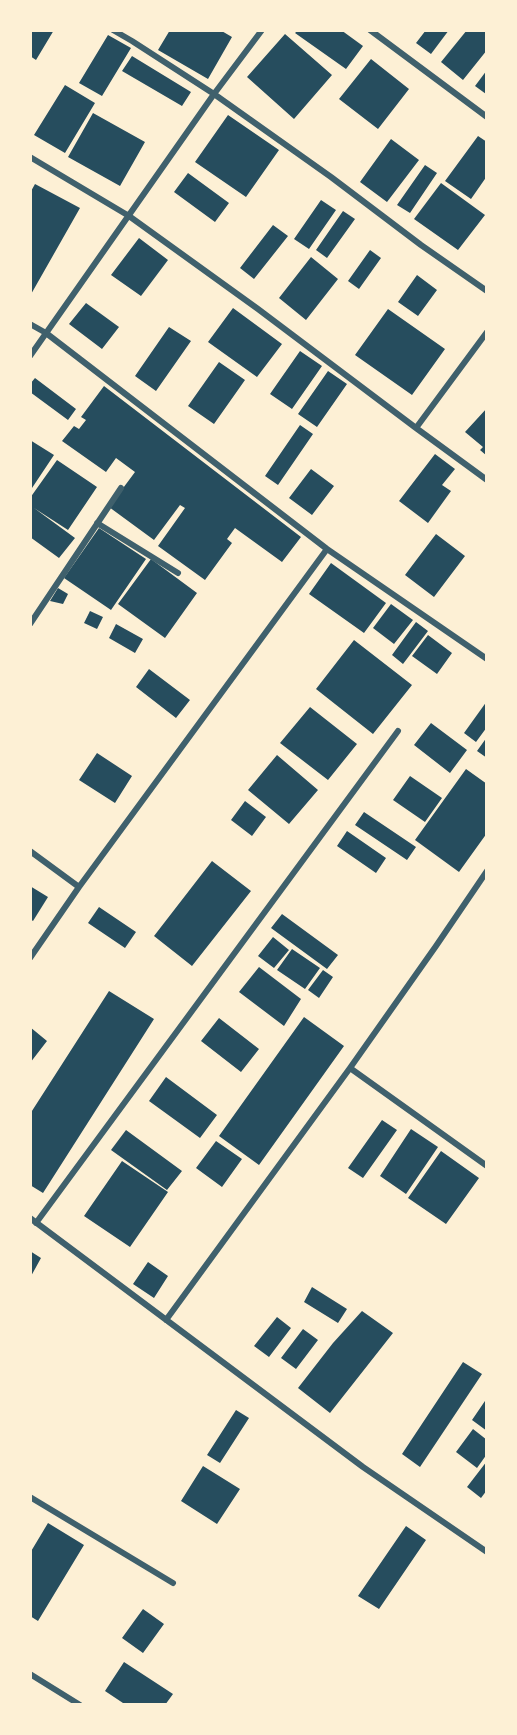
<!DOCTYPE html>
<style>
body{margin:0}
#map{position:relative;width:517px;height:1735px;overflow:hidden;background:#fdf0d5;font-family:"PT Sans",sans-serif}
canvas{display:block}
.frame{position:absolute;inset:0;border:32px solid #fdf0d5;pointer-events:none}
</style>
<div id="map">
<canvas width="517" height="1735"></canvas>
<div class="frame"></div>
</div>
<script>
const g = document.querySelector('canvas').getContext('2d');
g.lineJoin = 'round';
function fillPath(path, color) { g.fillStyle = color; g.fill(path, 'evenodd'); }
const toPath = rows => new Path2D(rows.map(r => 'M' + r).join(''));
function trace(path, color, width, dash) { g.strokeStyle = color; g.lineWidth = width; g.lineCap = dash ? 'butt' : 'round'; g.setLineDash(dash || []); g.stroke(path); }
fillPath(toPath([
 [30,30,54,30,36,60,30,56],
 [170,30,220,30,232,37,208,79,158,50],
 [298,30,341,30,363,46,346,69,295,33],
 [426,30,449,30,431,54,416,43],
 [467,30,487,30,487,50,463,80,441,62],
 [285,34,332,75,294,119,247,77],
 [108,35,131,48,102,96,79,83],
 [132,56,191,92,182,106,122,71],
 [371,59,409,89,378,129,339,99],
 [487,70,487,93,486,94,475,86],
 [65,85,95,103,65,153,34,135],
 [93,113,145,142,120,186,68,157],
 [228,115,279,150,246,197,195,162],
 [478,136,487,142,487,176,471,199,445,181],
 [391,139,419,160,387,202,360,182],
 [425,165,437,173,410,213,397,205],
 [188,173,229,203,215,222,174,192],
 [441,183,485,215,458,250,414,219],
 [35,184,80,208,30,296,30,193],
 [321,200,336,210,309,249,294,239],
 [343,211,355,219,327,258,316,250],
 [273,225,288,236,254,279,240,268],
 [139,238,168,260,141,296,111,275],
 [370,250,381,258,359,289,348,281],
 [311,257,338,279,306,320,279,298],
 [417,275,437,290,418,316,398,302],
 [86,303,119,327,102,349,69,324],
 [233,308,282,344,257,377,208,342],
 [388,309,445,349,412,395,355,355],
 [169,327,191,341,156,391,135,376],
 [300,351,322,366,292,409,270,394],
 [219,362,245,380,214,424,188,406],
 [328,371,347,384,317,427,298,414],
 [35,378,76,409,68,420,30,392,30,384],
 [104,386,301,537,282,562,235,528,227,539,232,543,205,580,158,546,185,508,180,505,154,540,109,507,135,472,116,458,106,472,62,441,74,426,79,429,86,420,81,417],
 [487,408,487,456,480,450,483,447,465,432],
 [300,425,313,434,278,485,265,476],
 [30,440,54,455,30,491],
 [435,454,455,469,442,485,451,491,428,523,399,501],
 [57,460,97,487,68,530,34,508,75,538,59,558,30,537,30,508,32,506,30,504,30,498],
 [311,469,334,486,312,515,289,498],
 [99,528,146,559,111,610,64,578],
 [436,534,465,556,434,597,405,575],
 [151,559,197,593,165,638,118,604],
 [331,563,386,603,364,633,309,594],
 [58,588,68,594,63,604,50,601],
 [391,604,413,620,394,644,373,628],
 [90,611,103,617,97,629,84,623],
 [416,622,428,631,403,664,392,655],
 [116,624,143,639,135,653,109,638],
 [428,635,452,653,437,674,412,656],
 [354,640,412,685,373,734,316,689],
 [149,669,190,700,176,718,136,687],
 [487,701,487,727,476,742,464,733],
 [310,707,357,744,328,780,280,743],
 [431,723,467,750,450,773,414,745],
 [487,737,487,758,477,751],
 [97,753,132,776,115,803,79,780],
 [277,755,318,790,289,824,248,790],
 [466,769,487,784,487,833,459,872,415,840],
 [410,776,442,798,425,822,393,800],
 [245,801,266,817,252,836,231,820],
 [364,812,416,847,407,860,355,825],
 [347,831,386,858,376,873,337,846],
 [212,861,251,891,192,966,154,936],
 [30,886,48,897,33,921,30,919],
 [99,907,136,932,125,948,88,923],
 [282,914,338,955,327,969,271,928],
 [273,937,289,950,274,968,258,956],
 [292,949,320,968,305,989,277,970],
 [259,967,301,999,284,1026,239,992],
 [323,970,333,977,319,998,308,990],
 [109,991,154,1019,43,1193,30,1185,30,1114],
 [304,1017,344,1046,259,1165,219,1136],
 [219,1018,259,1049,241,1072,201,1041],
 [30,1027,47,1041,30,1063],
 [166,1077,217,1115,200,1138,149,1101],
 [382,1120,397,1130,363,1178,348,1168],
 [411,1129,438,1147,406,1194,380,1176],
 [126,1130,182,1171,167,1190,111,1150],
 [216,1141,242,1159,222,1187,196,1168],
 [441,1151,479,1178,446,1224,408,1198],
 [122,1161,168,1192,130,1247,84,1216],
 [30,1251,41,1258,30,1278],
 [148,1262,168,1276,154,1298,133,1284],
 [312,1287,347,1309,338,1323,304,1302],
 [362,1311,393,1333,330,1413,298,1388,333,1343],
 [277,1317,291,1328,269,1357,254,1346],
 [303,1329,318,1340,296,1369,281,1358],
 [463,1362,482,1374,420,1467,402,1454],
 [487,1398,487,1431,472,1420],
 [236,1410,249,1418,220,1463,207,1455],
 [473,1429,487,1440,487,1454,477,1468,456,1452],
 [487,1461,487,1490,481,1498,467,1487],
 [203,1466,240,1489,217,1524,181,1501],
 [48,1523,84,1545,38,1621,30,1616,30,1553],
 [406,1526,426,1540,379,1609,358,1596],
 [143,1609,164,1624,143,1653,122,1638],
 [124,1662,173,1694,165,1705,126,1705,105,1691]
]), '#264d5e');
trace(toPath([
 [113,30,132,41,214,94,331,177,421,245,487,291],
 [370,30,487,117],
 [30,157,129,216,258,309,416,428,487,480],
 [30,324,46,333,327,549,487,659],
 [30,356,214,94,262,30],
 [416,428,487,332],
 [97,523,178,573],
 [30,624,121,488],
 [30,851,79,887],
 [30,958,79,887,327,549],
 [350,1068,487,1166],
 [30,1218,363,1467,487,1552],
 [36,1223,398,731],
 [166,1320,350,1068,436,946,487,871],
 [30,1497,173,1583],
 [30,1674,80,1705]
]), '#3f606c', 6);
</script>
